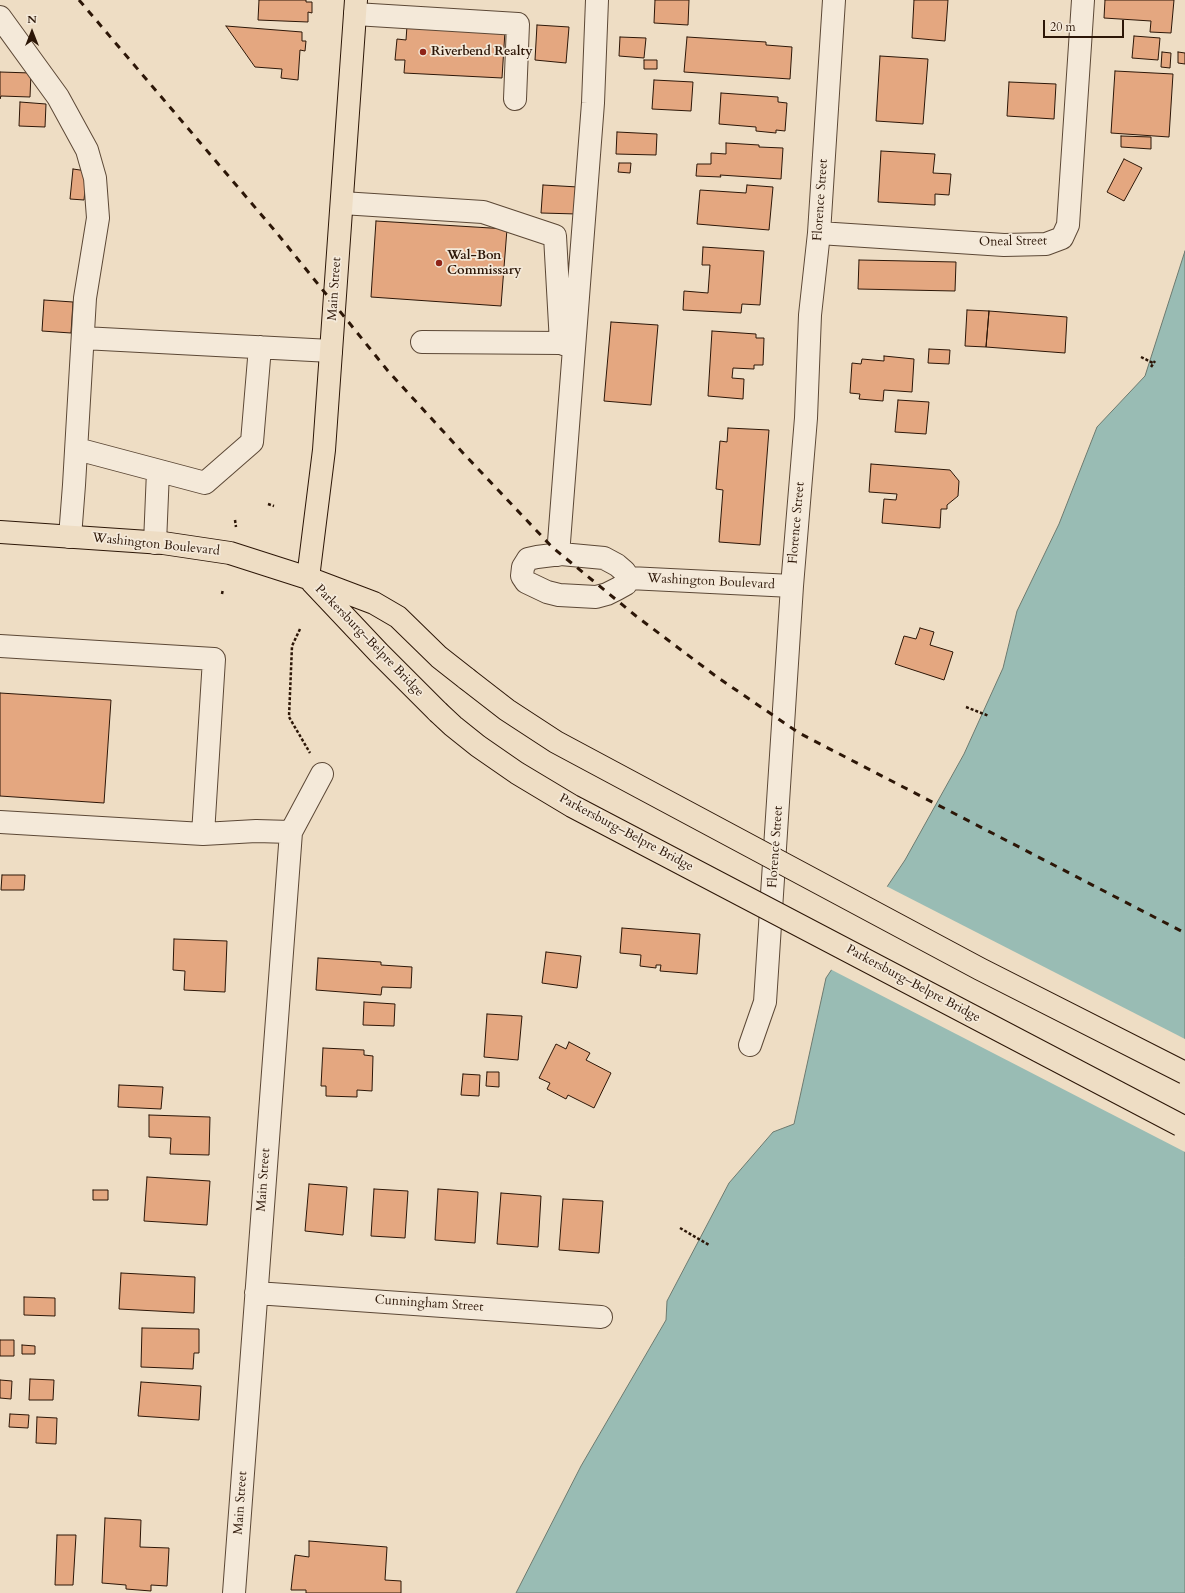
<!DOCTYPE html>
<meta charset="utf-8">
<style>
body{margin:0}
#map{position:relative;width:1185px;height:1593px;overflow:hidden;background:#eeddc4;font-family:Cardo,serif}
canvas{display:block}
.north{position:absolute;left:12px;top:12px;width:40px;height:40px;-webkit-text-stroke:3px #f4e9d9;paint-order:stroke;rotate:0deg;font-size:11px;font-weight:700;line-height:16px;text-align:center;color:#2c1607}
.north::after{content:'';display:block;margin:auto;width:14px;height:18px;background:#2c1607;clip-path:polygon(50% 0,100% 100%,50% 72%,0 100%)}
.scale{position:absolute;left:1043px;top:20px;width:81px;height:18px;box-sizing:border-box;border:2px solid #2c1607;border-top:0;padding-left:5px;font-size:12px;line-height:14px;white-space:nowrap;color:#2c1607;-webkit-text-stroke:3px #f4e9d9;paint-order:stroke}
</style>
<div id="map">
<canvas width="1185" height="1593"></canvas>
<div class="north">N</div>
<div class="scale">20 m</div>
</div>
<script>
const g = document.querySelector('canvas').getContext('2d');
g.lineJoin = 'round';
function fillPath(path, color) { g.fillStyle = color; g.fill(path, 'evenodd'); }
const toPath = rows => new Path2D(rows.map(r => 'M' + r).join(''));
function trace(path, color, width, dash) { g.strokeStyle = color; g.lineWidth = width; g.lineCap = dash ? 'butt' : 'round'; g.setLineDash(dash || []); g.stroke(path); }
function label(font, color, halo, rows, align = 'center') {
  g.font = font + ' Cardo,serif'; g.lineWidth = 3.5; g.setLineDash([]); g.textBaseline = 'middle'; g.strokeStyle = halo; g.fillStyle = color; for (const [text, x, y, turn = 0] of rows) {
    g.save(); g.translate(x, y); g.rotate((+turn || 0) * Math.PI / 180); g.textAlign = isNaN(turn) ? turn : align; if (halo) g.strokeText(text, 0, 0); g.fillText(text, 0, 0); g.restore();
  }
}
const water = toPath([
 [1185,251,1185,1593,516,1593,581,1466,666,1320,667,1301,729,1183,773,1132,794,1124,826,978,905,860,964,754,1003,668,1017,611,1059,524,1097,427,1145,376,1185,251]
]);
fillPath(water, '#99bcb4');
trace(water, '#6d7a6f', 1);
fillPath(toPath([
 [886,886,1185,1039,1185,1152,830,969]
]), '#eeddc4');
const building = toPath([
 [259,0,306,0,306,2,312,2,312,13,308,12,308,22,258,20,259,0],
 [655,0,689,0,688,25,654,23,655,0],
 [914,0,948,0,945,41,912,38,914,0],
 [1105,0,1174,0,1171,33,1150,32,1151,21,1104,18,1105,0],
 [537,25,569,27,566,63,535,60,537,25],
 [226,26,302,32,302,41,306,41,305,51,300,50,298,80,281,78,282,69,255,67,226,26],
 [407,26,505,31,502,78,404,73,405,60,395,60,397,39,406,40,407,26],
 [1134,36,1160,38,1158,60,1132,58,1134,36],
 [620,37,646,38,644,58,619,56,620,37],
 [687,37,766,42,766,45,792,47,790,79,684,72,687,37],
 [1162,52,1171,53,1170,68,1161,67,1162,52],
 [1178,52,1185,53,1185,64,1178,63,1178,52],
 [880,56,928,59,923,124,876,121,880,56],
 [644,60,657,60,657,69,644,69,644,60],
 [1115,71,1173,74,1169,137,1111,133,1115,71],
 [0,72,31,73,30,97,1,96,0,99,0,72],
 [654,80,693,82,691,111,652,109,654,80],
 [1009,82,1056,84,1054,119,1007,116,1009,82],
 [721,93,778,97,778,102,787,103,785,131,776,130,776,133,756,131,756,127,719,124,721,93],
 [20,102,46,104,45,127,19,126,20,102],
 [617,132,657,134,656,155,616,154,617,132],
 [1121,136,1151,137,1151,149,1121,147,1121,136],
 [726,143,759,145,759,147,783,148,781,179,720,175,721,177,696,176,697,164,711,164,711,153,726,154,726,143],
 [881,151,935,154,933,173,951,174,949,195,935,194,935,205,878,202,881,151],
 [1124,159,1142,168,1124,201,1107,192,1124,159],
 [619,163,631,163,630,173,618,172,619,163],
 [73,169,87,171,84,200,70,199,73,169],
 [543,185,578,187,577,214,541,213,543,185],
 [747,185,773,187,769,230,697,224,700,190,746,193,747,185],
 [376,221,507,229,501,306,371,297,376,221],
 [703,247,764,251,760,305,742,304,741,313,683,310,684,291,708,293,710,265,702,265,703,247],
 [859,260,956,262,955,291,858,289,859,260],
 [44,300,73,302,71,333,42,331,44,300],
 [967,310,989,311,986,347,965,346,967,310],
 [989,311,1067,317,1065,353,986,347,989,311],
 [611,322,658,325,651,405,604,401,611,322],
 [712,331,756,334,756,338,764,338,763,365,754,365,754,369,733,368,732,378,744,379,743,399,708,396,712,331],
 [929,349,950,350,949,364,928,363,929,349],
 [884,356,914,359,912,392,884,390,883,401,859,399,860,394,850,393,852,363,861,364,862,359,884,361,884,356],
 [898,400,929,402,926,434,895,432,898,400],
 [728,428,769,430,760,545,719,542,723,490,716,489,720,441,727,442,728,428],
 [871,464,950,470,959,481,958,496,947,505,947,509,941,509,940,528,882,523,884,499,896,500,897,494,869,492,871,464],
 [920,628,934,632,930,645,953,652,944,680,895,664,904,636,916,639,920,628],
 [0,693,111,700,104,803,0,796,0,693],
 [2,875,25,875,24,890,1,890,2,875],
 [622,928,700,934,697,974,660,971,661,965,656,965,656,968,640,966,641,955,620,953,622,928],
 [174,939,227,941,225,992,184,990,185,971,173,970,174,939],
 [546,952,581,956,577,988,542,983,546,952],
 [318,958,381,962,381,965,412,967,411,988,382,987,381,995,316,990,318,958],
 [364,1002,395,1004,394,1026,363,1025,364,1002],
 [487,1014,522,1016,518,1060,484,1057,487,1014],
 [569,1042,590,1053,586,1060,611,1073,594,1108,568,1095,566,1099,547,1089,550,1083,539,1078,556,1044,566,1049,569,1042],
 [323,1048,364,1050,364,1055,373,1056,372,1091,357,1090,357,1097,326,1096,326,1086,321,1086,323,1048],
 [487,1072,499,1072,499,1087,486,1086,487,1072],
 [463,1074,480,1075,479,1096,461,1095,463,1074],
 [119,1085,163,1087,161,1109,118,1107,119,1085],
 [149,1115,210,1117,209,1155,170,1154,171,1138,149,1137,149,1115],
 [147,1177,210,1181,207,1225,144,1221,147,1177],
 [309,1184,347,1187,343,1235,305,1231,309,1184],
 [374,1189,408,1191,405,1238,371,1236,374,1189],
 [438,1189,478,1192,475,1243,435,1240,438,1189],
 [93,1190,108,1190,108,1200,93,1200,93,1190],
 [501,1193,541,1196,538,1247,497,1244,501,1193],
 [563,1199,603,1201,599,1253,559,1250,563,1199],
 [121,1273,195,1277,194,1313,119,1309,121,1273],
 [24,1297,55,1298,55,1316,24,1315,24,1297],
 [142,1328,199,1329,199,1353,194,1353,193,1369,141,1367,142,1328],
 [0,1340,14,1340,14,1356,0,1356,0,1340],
 [22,1345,35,1346,35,1354,22,1354,22,1345],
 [30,1379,54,1380,53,1400,29,1400,30,1379],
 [0,1380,12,1381,11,1399,0,1398,0,1380],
 [141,1382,201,1386,199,1420,138,1416,141,1382],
 [10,1414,29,1415,28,1428,9,1427,10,1414],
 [37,1417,57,1418,56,1444,36,1443,37,1417],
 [105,1518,141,1520,140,1547,169,1548,167,1586,151,1585,151,1591,126,1589,126,1585,102,1583,105,1518],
 [57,1535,76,1535,73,1585,55,1585,57,1535],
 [309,1541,387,1547,385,1580,401,1581,401,1593,306,1593,306,1590,291,1590,295,1555,309,1557,309,1541]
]);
fillPath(building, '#e4a780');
trace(building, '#2c1607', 1);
const minor = toPath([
 [355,14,518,24,515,99],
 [0,17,58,97,87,150,95,178,98,218,85,298,74,485,70,537],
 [342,203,483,212,555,236,561,343,574,348],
 [819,233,1004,245,1046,244,1062,238,1068,225,1083,0],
 [83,338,331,351],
 [422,342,561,343],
 [77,449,205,483,252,442,260,347],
 [155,543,158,471],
 [558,555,593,103,597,0],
 [629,578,626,584,617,589,607,594,596,597,559,595,547,592,526,582,522,576,523,567,528,559,537,557,561,554,604,558,617,565,624,571,629,578,792,586],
 [0,646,214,659,203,834],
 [0,822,203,834,256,831,291,832],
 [750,1045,765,1002,792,586,806,418,810,315,819,233,834,0],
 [256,1293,601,1317],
 [234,1593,291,832,322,774]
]);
const major = toPath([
 [0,532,163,543,230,553,308,578,374,603,398,617,439,657,467,679],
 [308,578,324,450,356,0],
 [312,582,379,653,438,712]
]);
trace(minor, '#5c4836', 24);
trace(major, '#2c1607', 24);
trace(toPath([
 [1141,357,1153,363],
 [1151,367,1155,361],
 [268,504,274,506],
 [235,520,236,527],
 [222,594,223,589],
 [300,629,292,646,289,717,310,753],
 [966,707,989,716],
 [680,1228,709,1245]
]), '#2c1607', 2.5, [3, 2]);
trace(minor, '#f4e9d9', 22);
trace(major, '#eeddc4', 22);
trace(toPath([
 [79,0,276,232,388,371,463,453,552,547,636,616,717,677,799,733,1185,933]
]), '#2c1607', 3, [7, 7]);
const majorBridge = toPath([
 [467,679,507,710,556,742,980,969,1185,1073],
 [438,712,453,726,478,746,517,773,572,806,1180,1125]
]);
trace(majorBridge, '#2c1607', 24, []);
trace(majorBridge, '#eeddc4', 22);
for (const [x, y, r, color] of [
 [423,52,4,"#8f2418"],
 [439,263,4,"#8f2418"]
]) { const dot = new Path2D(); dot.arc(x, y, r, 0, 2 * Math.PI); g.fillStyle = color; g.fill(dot); trace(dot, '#f4e9d9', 1.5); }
label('bold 13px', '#2c1607', '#f4e9d9', [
 ["Riverbend Realty",431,52],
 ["Wal-Bon",447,256],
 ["Commissary",447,271]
], 'left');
label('13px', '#2c1607', '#f4e9d9', [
 ["Florence Street",821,200,-86],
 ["Oneal Street",1013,242,-1],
 ["Main Street",335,289,-86],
 ["Florence Street",797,523,-85],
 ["Washington Boulevard",156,545,6],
 ["Washington Boulevard",711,582,3],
 ["Parkersburg–Belpre Bridge",369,641,46],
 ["Parkersburg–Belpre Bridge",626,833,28],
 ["Florence Street",776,847,-86],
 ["Parkersburg–Belpre Bridge",913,984,28],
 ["Main Street",264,1180,-86],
 ["Cunningham Street",429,1304,4],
 ["Main Street",241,1503,-86]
]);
</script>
